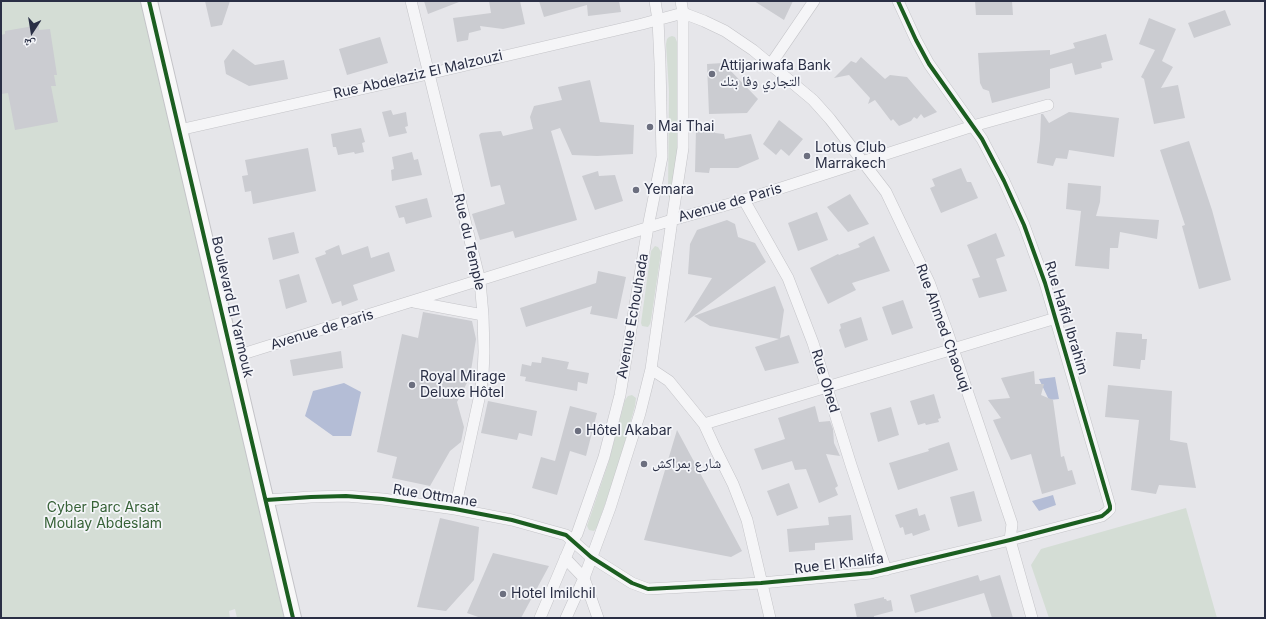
<!DOCTYPE html>
<meta charset="utf-8">
<style>
body{margin:0}
#map{position:relative;width:1266px;height:619px;overflow:hidden;background:#e6e6ea;font-family:Inter,"Noto Naskh Arabic",sans-serif}
canvas{display:block}
.frame{position:absolute;inset:0;border:2px solid #2a2f45;pointer-events:none}
.north{position:absolute;left:12px;top:12px;width:40px;height:40px;-webkit-text-stroke:3px #f4f5f9;paint-order:stroke;rotate:192deg;font-size:11px;font-weight:700;line-height:16px;text-align:center;color:#2a2f45}
.north::after{content:'';display:block;margin:auto;width:14px;height:18px;background:#2a2f45;clip-path:polygon(50% 0,100% 100%,50% 72%,0 100%)}
</style>
<div id="map">
<canvas width="1266" height="619"></canvas>
<div class="frame"></div>
<div class="north">ش</div>
</div>
<script>
const g = document.querySelector('canvas').getContext('2d');
g.lineJoin = 'round';
function fillPath(path, color) { g.fillStyle = color; g.fill(path, 'evenodd'); }
const toPath = rows => new Path2D(rows.map(r => 'M' + r).join(''));
function trace(path, color, width, dash) { g.strokeStyle = color; g.lineWidth = width; g.lineCap = dash ? 'butt' : 'round'; g.setLineDash(dash || []); g.stroke(path); }
function label(font, color, halo, rows, align = 'center') {
  g.font = font + ' Inter,"Noto Naskh Arabic",sans-serif'; g.lineWidth = 3.5; g.setLineDash([]); g.textBaseline = 'middle'; g.strokeStyle = halo; g.fillStyle = color; for (const [text, x, y, turn = 0] of rows) {
    g.save(); g.translate(x, y); g.rotate((+turn || 0) * Math.PI / 180); g.textAlign = isNaN(turn) ? turn : align; if (halo) g.strokeText(text, 0, 0); g.fillText(text, 0, 0); g.restore();
  }
}
fillPath(toPath([
 [1,1,141,1,284,618,237,618,235,609,229,611,230,618,1,618],
 [672,36,675,37,677,42,680,92,680,140,671,199,669,197,668,194,669,91,666,44,667,39,669,37],
 [655,246,658,247,661,252,651,320,650,324,648,327,642,326,641,323,651,251],
 [632,395,636,398,635,406,617,470,597,527,594,531,589,530,587,526,608,464,625,400,628,396],
 [1186,508,1217,618,1049,618,1031,565,1041,549]
]), '#d4ddd5');
fillPath(toPath([
 [1055,377,1059,399,1049,400,1039,379],
 [344,383,361,392,351,436,333,436,305,416,313,391],
 [1053,495,1056,505,1039,511,1032,501]
]), '#b4bdd6');
fillPath(toPath([
 [205,1,230,1,222,25,211,27],
 [424,1,459,1,459,2,428,14],
 [489,1,520,1,525,24,503,29,480,26,481,30,469,33,468,40,457,42,453,18,491,13],
 [539,1,619,1,621,12,588,16,587,5,544,17],
 [754,1,793,1,784,20],
 [975,1,1012,1,1013,15,976,15],
 [1225,10,1231,25,1194,38,1188,23],
 [1149,18,1176,29,1162,61,1173,67,1161,88,1178,85,1185,118,1154,124,1144,79,1141,77,1155,50,1139,44],
 [39,25,39,30,50,29,57,75,54,75,56,86,51,86,58,122,15,130,8,93,1,94,1,35,5,34,5,31],
 [1106,34,1113,60,1101,63,1102,68,1075,75,1072,63,1050,69,1050,88,992,103,989,91,983,89,980,83,978,53,1050,50,1050,55,1075,48,1073,43],
 [380,37,388,63,347,75,339,49],
 [233,49,255,65,284,60,288,79,249,86,226,74,224,61],
 [861,57,885,79,890,75,907,77,937,112,924,118,921,114,917,119,914,117,911,121,899,126,893,119,891,121,875,100,868,104,870,98,849,75,834,78,851,61,856,63],
 [723,63,758,99,747,113,709,114,707,64],
 [590,80,600,122,634,125,633,154,597,156,572,155,560,128,551,131,577,220,515,238,513,231,480,240,472,214,505,204,500,185,491,187,479,135,481,133,501,131,503,136,533,129,530,117,534,106,562,100,558,87],
 [391,110,393,115,406,112,408,126,405,127,407,133,389,137,382,112],
 [1069,112,1119,118,1114,157,1069,150,1067,159,1056,158,1053,166,1037,163,1040,140,1041,114,1043,114,1049,123],
 [779,120,803,139,789,156,781,149,776,155,763,144],
 [361,128,365,142,362,143,364,152,355,154,354,152,338,155,336,147,333,147,331,134],
 [696,129,714,129,715,133,724,134,725,139,751,134,759,159,738,168,710,168,709,173,695,172],
 [1189,141,1212,210,1231,280,1199,289,1182,226,1185,225,1160,150],
 [308,148,316,191,253,204,251,191,245,192,242,176,248,175,245,160],
 [412,152,414,160,418,159,422,175,392,181,391,170,394,169,392,157],
 [961,168,967,182,971,182,978,198,941,213,930,188,935,186,932,179],
 [598,171,599,176,615,175,623,201,595,210,582,176],
 [1068,183,1101,186,1100,202,1096,216,1159,220,1157,239,1120,232,1118,248,1110,248,1109,269,1075,266,1081,211,1066,209],
 [850,194,869,224,848,232,827,207],
 [427,198,432,217,406,224,404,217,399,218,395,206],
 [817,212,828,240,798,251,788,223],
 [727,220,735,224,738,237,755,243,766,262,684,323,712,278,688,274,690,244,697,230],
 [294,232,299,253,273,260,268,238],
 [996,233,1005,256,996,259,1007,291,979,298,972,279,980,277,967,245],
 [874,236,890,271,852,283,856,290,828,304,810,268,838,254,839,255,860,247,858,244],
 [339,245,342,255,368,246,371,258,389,252,395,271,353,285,358,300,342,306,341,301,332,304,315,258,326,254,325,251],
 [598,271,626,277,617,319,590,314,592,306,526,327,520,308,596,283],
 [299,274,307,302,286,309,279,280],
 [775,286,784,310,780,338,789,335,799,363,765,371,755,347,779,339,710,326,694,316],
 [903,300,913,328,892,335,882,307],
 [423,312,472,321,476,339,470,377,457,402,464,427,461,442,450,451,430,486,392,478,397,457,377,452,402,334,418,338],
 [861,317,868,340,845,348,839,330,841,328,840,324],
 [1116,332,1142,334,1142,339,1147,339,1145,360,1141,360,1140,369,1113,366],
 [341,351,343,368,293,376,290,360],
 [542,357,569,362,567,369,589,373,587,384,578,382,577,391,525,381,526,377,520,376,522,364,531,366,532,362,541,363],
 [1034,371,1035,384,1044,384,1041,395,1053,400,1061,457,1064,456,1068,471,1072,470,1076,484,1042,494,1031,454,1011,460,993,420,1001,418,988,400,1010,398,1001,378],
 [1108,385,1172,391,1170,440,1187,443,1196,488,1159,485,1156,494,1131,490,1139,420,1105,417],
 [934,394,941,418,938,419,939,422,926,425,925,423,918,425,910,401],
 [488,401,537,411,532,436,519,433,517,440,481,433],
 [570,406,597,413,586,456,570,451,557,495,532,488,541,457,555,461],
 [815,406,819,422,830,421,833,429,834,443,840,456,826,454,838,486,835,488,838,495,819,503,806,469,795,470,792,461,762,470,754,449,785,439,778,418],
 [891,407,899,435,878,442,870,413],
 [677,430,742,551,731,557,644,540],
 [949,442,958,470,898,490,889,463,929,451,928,449],
 [789,483,798,508,777,516,767,491],
 [974,491,982,521,958,527,950,497],
 [917,508,919,516,925,514,930,530,913,536,912,533,905,535,903,527,900,528,895,515],
 [851,515,853,540,815,543,815,550,789,552,787,529,829,525,828,517],
 [440,518,479,527,474,580,446,611,417,607],
 [493,553,549,566,521,618,481,618,467,613],
 [978,575,980,581,1000,575,1013,618,992,618,984,593,915,613,910,595],
 [884,597,884,599,886,599,887,601,891,600,893,611,874,616,874,618,857,618,854,604]
]), '#cbccd1');
const street = toPath([
 [411,1,480,281,483,315,484,352,483,375,479,399,455,509],
 [771,64,814,1],
 [179,130,428,74,642,24,683,13,704,21,725,31,753,50,813,100,830,119,886,192,929,282,947,331,1012,524,1010,540,1032,618],
 [744,200,788,278,813,343,851,465,886,570],
 [414,302,483,315],
 [233,357,672,220,744,200,973,126,1048,105],
 [651,369,669,381,704,424,716,450,733,484,747,520,770,618],
 [704,424,1056,318],
 [266,500,311,497,346,496,383,499,455,509,512,520,566,535,591,557,632,583,648,589,761,583,871,573,1010,540,1102,516,1107,512,1110,509,1110,506,1045,283,1024,225,1004,181,982,139,929,64,916,40,898,1],
 [565,558,584,578,598,618],
 [540,618,573,540,577,534,604,457,620,395,648,227,662,157,660,63,658,20,655,1],
 [566,618,584,578,610,508,640,413,651,369,672,220,683,148,683,13,681,1]
]);
const secondary = toPath([
 [149,1,293,618]
]);
trace(street, '#c4c4c8', 12);
trace(secondary, '#c4c4c8', 18);
trace(street, '#f5f5f7', 11);
trace(secondary, '#f8f8f8', 16);
trace(toPath([
 [149,1,293,618],
 [266,500,311,497,346,496,383,499,455,509,512,520,566,535,591,557,632,583,648,589,761,583,871,573,1010,540,1102,516,1107,512,1110,509,1110,506,1045,283,1024,225,1004,181,982,139,929,64,916,40,898,1]
]), '#1b5e20', 4);
for (const [x, y, r, color] of [
 [712,74,4,"#6c6f7f"],
 [650,127,4,"#6c6f7f"],
 [807,156,4,"#6c6f7f"],
 [636,190,4,"#6c6f7f"],
 [412,385,4,"#6c6f7f"],
 [578,431,4,"#6c6f7f"],
 [644,464,4,"#6c6f7f"],
 [503,594,4,"#6c6f7f"]
]) { const dot = new Path2D(); dot.arc(x, y, r, 0, 2 * Math.PI); g.fillStyle = color; g.fill(dot); trace(dot, '#f4f5f9', 1.5); }
label('14px', '#2a2f45', '#f4f5f9', [
 ["Attijariwafa Bank",720,66],
 ["التجاري وفا بنك",720,82],
 ["Mai Thai",658,127],
 ["Lotus Club",815,148],
 ["Marrakech",815,164],
 ["Yemara",644,190],
 ["Royal Mirage",420,377],
 ["Deluxe Hôtel",420,393],
 ["Hôtel Akabar",586,431],
 ["شارع بمراكش",652,464],
 ["Hotel Imilchil",511,594]
], 'left');
label('14px', '#2a2f45', '#f4f5f9', [
 ["Rue Abdelaziz El Malzouzi",418,75,-13],
 ["Avenue de Paris",730,203,-16],
 ["Rue du Temple",469,242,77],
 ["Boulevard El Yarmouk",232,307,77],
 ["Avenue Echouhada",633,316,-80],
 ["Rue Hafid Ibrahim",1066,318,73],
 ["Rue Ahmed Chaouqi",943,328,70],
 ["Avenue de Paris",322,330,-17],
 ["Rue Ohed",825,381,73],
 ["Rue Ottmane",435,496,9],
 ["Rue El Khalifa",839,564,-7]
]);
label('14px', '#376237', '#f4f5f9', [
 ["Cyber Parc Arsat",103,508],
 ["Moulay Abdeslam",103,524]
]);
</script>
